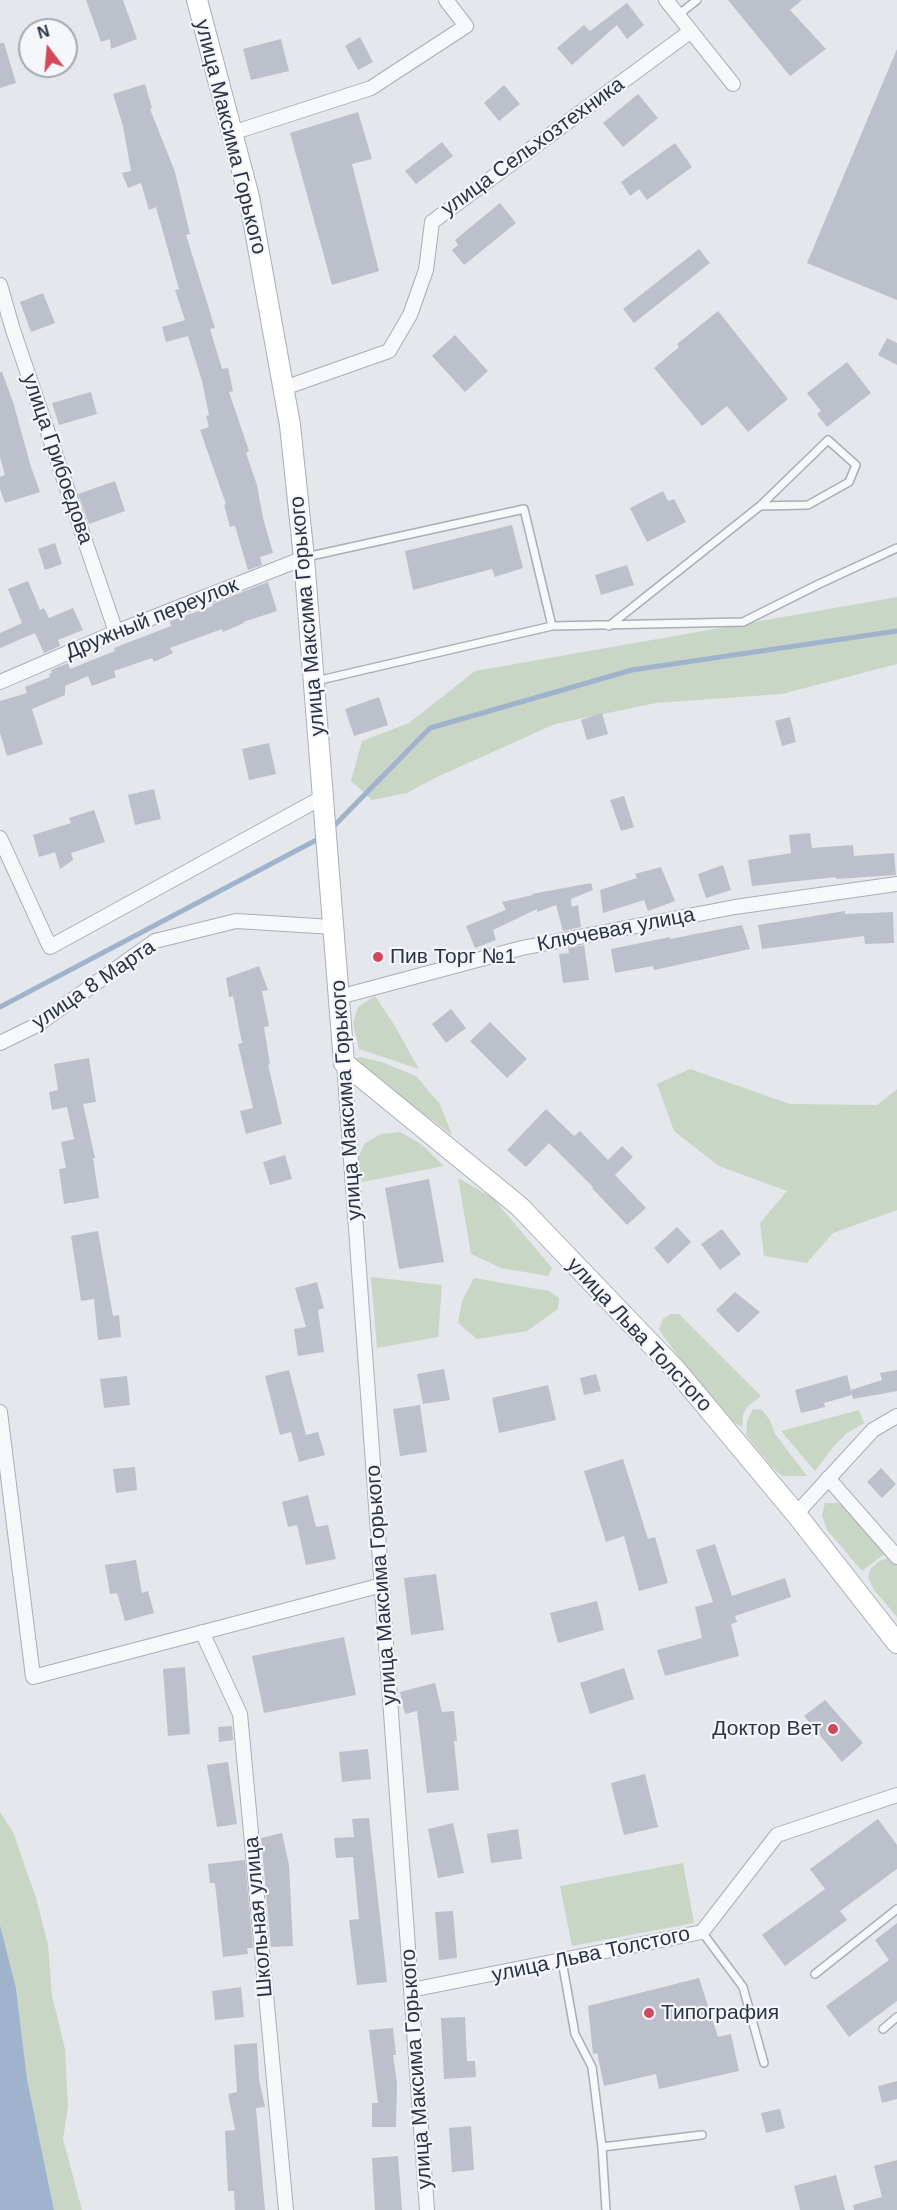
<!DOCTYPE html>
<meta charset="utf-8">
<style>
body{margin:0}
#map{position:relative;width:897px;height:2210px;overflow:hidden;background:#e4e7ec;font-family:Arial,sans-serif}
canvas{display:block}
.north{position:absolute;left:18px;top:18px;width:60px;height:60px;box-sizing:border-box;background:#f4f6f9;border:2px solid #a4a8b1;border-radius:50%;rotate:344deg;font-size:16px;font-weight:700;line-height:24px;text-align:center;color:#2b3445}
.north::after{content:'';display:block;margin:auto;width:21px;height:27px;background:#d1495b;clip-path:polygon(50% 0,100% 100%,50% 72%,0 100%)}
</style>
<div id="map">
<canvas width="897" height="2210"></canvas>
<div class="north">N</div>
</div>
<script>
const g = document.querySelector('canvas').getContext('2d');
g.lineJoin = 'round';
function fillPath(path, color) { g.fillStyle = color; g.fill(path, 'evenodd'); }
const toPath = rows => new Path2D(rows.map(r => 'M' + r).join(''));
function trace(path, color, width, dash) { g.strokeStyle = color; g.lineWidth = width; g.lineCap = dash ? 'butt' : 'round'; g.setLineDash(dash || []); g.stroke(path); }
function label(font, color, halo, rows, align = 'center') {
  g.font = font + ' Arial,sans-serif'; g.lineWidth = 4.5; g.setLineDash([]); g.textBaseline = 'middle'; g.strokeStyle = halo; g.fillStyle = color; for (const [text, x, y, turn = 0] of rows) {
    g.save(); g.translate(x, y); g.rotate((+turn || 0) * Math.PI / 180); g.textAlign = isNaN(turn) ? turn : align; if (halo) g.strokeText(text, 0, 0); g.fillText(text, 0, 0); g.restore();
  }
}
fillPath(toPath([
 [897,597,897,664,782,694,656,703,555,724,437,777,407,793,372,800,351,781,362,741,409,723,475,671],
 [375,996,393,1023,419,1069,359,1049,353,1023,358,1007],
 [360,1057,382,1062,416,1076,440,1104,452,1135,352,1060],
 [690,1069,790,1104,877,1105,897,1089,897,1210,833,1233,807,1263,764,1256,760,1223,787,1191,719,1166,674,1131,657,1084],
 [400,1132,421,1144,444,1166,362,1182,357,1161,364,1144,381,1134],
 [458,1178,493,1198,552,1268,548,1276,501,1268,471,1254],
 [371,1277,442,1285,438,1337,377,1348],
 [474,1278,549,1291,559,1298,558,1309,527,1331,477,1339,458,1323,462,1301],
 [670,1314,679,1314,761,1396,748,1406,743,1414,742,1427,730,1420,697,1382,664,1337,659,1329,663,1319],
 [753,1409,762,1410,770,1420,775,1434,807,1476,782,1476,771,1466,746,1435,747,1421],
 [859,1410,864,1423,846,1434,834,1446,815,1471,781,1431],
 [825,1503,838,1503,854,1513,886,1553,862,1571,827,1530,822,1515],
 [890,1557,897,1564,897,1617,874,1590,868,1577,871,1568,880,1561],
 [0,1812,13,1832,36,1898,48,1945,52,1995,65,2049,68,2106,63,2139,82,2210,54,2210,27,2079,16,1988,0,1925],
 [683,1863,694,1923,572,1946,560,1886]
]), '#c9d6c5');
fillPath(toPath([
 [0,1925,16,1988,27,2079,54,2210,0,2210]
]), '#9fb4cc');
trace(toPath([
 [331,829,430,728,632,670,897,631],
 [0,1007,322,837]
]), '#9fb4cc', 5);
fillPath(toPath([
 [86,0,123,0,137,39,111,49,110,39,101,42],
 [728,0,802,0,790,10,826,49,790,76],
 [627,3,644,25,627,39,617,25,572,65,557,48,584,25,590,31],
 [360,37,373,62,358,70,345,46],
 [281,39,289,71,251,80,243,49],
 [0,43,4,43,16,83,0,88],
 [897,49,897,300,807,263],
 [145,84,152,108,150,109,175,172,190,234,186,235,215,328,210,329,222,369,228,368,233,391,229,392,249,451,246,453,257,485,263,518,273,553,260,557,262,565,248,570,235,526,230,527,224,505,226,504,200,430,209,427,206,416,209,415,202,381,188,336,166,342,162,327,185,320,175,290,179,289,156,207,149,210,141,183,128,188,122,173,131,171,123,126,113,94],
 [504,85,520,104,499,121,484,103],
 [638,94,658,118,623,147,603,123],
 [358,112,372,159,352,164,379,271,332,285,290,133],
 [442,142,453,156,416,184,405,171],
 [675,143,692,167,647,200,639,189,630,196,621,182],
 [500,203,516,223,464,265,452,250,458,245,455,240],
 [699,249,710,263,634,323,623,309],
 [43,293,55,323,31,332,20,302],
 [718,311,788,399,748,432,727,406,702,426,654,368,679,347,677,344],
 [455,335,488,371,465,392,432,356],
 [887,338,897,343,897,365,878,355],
 [847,362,871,393,827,427,817,414,821,411,807,393],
 [0,372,2,372,13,402,31,467,40,492,5,503,0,489,0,477,5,475,0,457],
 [91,392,97,414,59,425,52,403],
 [115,481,125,511,89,524,78,494],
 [663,491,668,501,674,499,686,522,647,542,630,508],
 [512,525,523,568,495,577,492,569,413,590,405,551],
 [55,543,62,564,45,570,38,549],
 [627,565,634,585,601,595,595,575],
 [28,581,40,610,44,608,49,618,73,608,83,630,58,640,60,646,44,653,35,633,0,648,0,633,22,623,8,589],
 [268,582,277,611,243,622,244,623,223,632,222,629,170,648,173,653,154,662,152,658,114,671,116,677,92,686,88,676,65,686,65,695,32,709,43,744,7,756,0,733,0,701,27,693,25,687,50,677,49,674,52,673,51,670,68,663,70,669,115,651,114,648,171,626,170,621,213,606,212,604],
 [379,697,388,725,354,736,345,709],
 [602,713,608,734,587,740,581,720],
 [790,717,796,742,782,746,775,721],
 [269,743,276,774,249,780,242,749],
 [154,789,161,819,135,825,128,795],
 [624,796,634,827,621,831,610,800],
 [94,810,105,842,71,853,73,860,60,869,55,852,39,857,33,835,71,823,69,818],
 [810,833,812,848,853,845,854,856,894,853,896,875,836,879,836,877,752,886,748,860,791,853,789,835],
 [723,865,731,890,706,898,698,874],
 [661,867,675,901,648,911,644,900,603,913,600,890,637,878,635,874],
 [591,883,593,890,571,899,572,907,578,905,581,927,563,931,556,905,537,912,537,909,493,930,496,940,475,948,466,926,506,910,502,902,533,895,532,894],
 [845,911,845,914,893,912,894,943,865,944,864,936,762,949,758,925],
 [742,925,750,949,654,970,653,966,615,973,611,949,670,937,670,939],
 [584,945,589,980,563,983,559,954,569,953,568,948],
 [259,966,268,990,262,991,269,1026,264,1027,270,1064,268,1065,282,1124,246,1134,240,1111,253,1108,238,1044,242,1043,233,996,229,997,226,978],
 [451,1009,466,1028,446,1043,432,1024],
 [490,1022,527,1059,507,1078,470,1041],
 [89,1058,96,1102,83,1104,95,1158,93,1158,99,1198,64,1204,59,1169,66,1168,61,1142,74,1139,67,1107,52,1110,49,1092,58,1090,54,1064],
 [546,1109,574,1136,580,1131,608,1160,622,1146,633,1157,615,1175,646,1208,627,1225,592,1188,593,1187,549,1143,526,1167,507,1150],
 [285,1155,292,1179,270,1185,263,1162],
 [429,1179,444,1262,399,1269,385,1188],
 [677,1227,691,1242,668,1264,654,1248],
 [722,1229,741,1254,720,1270,701,1244],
 [98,1231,113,1316,119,1315,121,1337,98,1340,94,1299,81,1301,71,1236],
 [317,1282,324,1308,318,1310,324,1352,298,1356,294,1329,306,1327,295,1288],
 [735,1292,760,1312,738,1333,716,1310],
 [444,1369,450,1400,423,1404,417,1374],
 [289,1370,306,1435,318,1432,325,1455,299,1462,291,1432,280,1435,265,1376],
 [897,1370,897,1391,853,1399,851,1390,882,1380,880,1373],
 [596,1374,601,1391,584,1395,580,1378],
 [847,1375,852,1395,824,1403,825,1407,801,1413,795,1390],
 [127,1376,130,1405,104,1408,100,1379],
 [548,1385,556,1420,499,1433,492,1398],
 [420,1405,427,1452,400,1456,393,1409],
 [623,1459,648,1539,655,1537,668,1583,639,1591,624,1536,606,1542,584,1471],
 [135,1467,137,1490,116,1493,113,1469],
 [881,1468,896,1484,882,1498,867,1482],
 [308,1495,316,1527,328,1525,336,1559,306,1565,297,1525,288,1527,282,1502],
 [715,1544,732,1596,785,1578,791,1597,735,1616,737,1622,731,1624,739,1656,665,1676,657,1650,702,1638,695,1607,713,1602,696,1550],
 [136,1560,142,1593,148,1591,154,1613,125,1621,117,1593,110,1594,105,1565],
 [436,1574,444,1630,411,1635,404,1578],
 [597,1601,604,1630,558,1643,550,1613],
 [344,1637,356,1695,264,1713,252,1656],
 [185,1667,190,1734,168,1736,163,1669],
 [624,1668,634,1699,590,1714,580,1683],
 [435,1683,442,1712,454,1711,457,1741,454,1741,459,1790,427,1793,417,1711,405,1714,400,1692],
 [825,1700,863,1743,842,1762,804,1716],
 [232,1726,233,1740,219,1742,218,1727],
 [368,1749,371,1779,342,1782,339,1752],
 [228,1762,237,1824,217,1827,207,1765],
 [645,1774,658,1827,624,1835,611,1783],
 [369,1818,387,1982,357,1985,349,1920,359,1919,353,1857,336,1858,334,1838,354,1837,352,1819],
 [878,1819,897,1845,897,1869,840,1911,847,1920,785,1966,762,1935,825,1889,810,1869],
 [453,1823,464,1873,438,1878,428,1829],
 [518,1829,522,1859,491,1863,487,1834],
 [282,1833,289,1865,293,1946,271,1947,261,1838],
 [245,1860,253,1948,247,1948,248,1954,223,1957,215,1883,210,1883,208,1864],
 [453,1911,457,1958,439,1960,435,1912],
 [897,1923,897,2001,849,2037,826,2006,889,1960,875,1940],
 [699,1978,718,2037,731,2034,739,2071,659,2089,656,2074,604,2086,597,2053,593,2054,588,2006],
 [241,1987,244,2017,215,2020,212,1991],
 [465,2017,467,2061,475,2061,476,2077,444,2079,441,2018],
 [393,2028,396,2055,393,2055,397,2083,396,2127,372,2127,372,2103,378,2103,369,2030],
 [257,2043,259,2079,265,2107,256,2108,265,2210,235,2210,234,2191,228,2191,225,2131,235,2130,228,2094,237,2092,234,2045],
 [897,2081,897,2099,882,2103,878,2086],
 [780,2109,785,2128,766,2133,761,2113],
 [471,2126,474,2170,452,2172,449,2128],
 [398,2156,402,2210,375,2210,372,2158],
 [897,2160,897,2210,854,2210,853,2205,882,2197,874,2166],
 [836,2175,845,2210,800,2210,794,2186]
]), '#bbc0ca');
const lane = toPath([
 [678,15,697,0],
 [306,557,524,509,552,626,316,681],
 [552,626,743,622,819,584,897,548],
 [609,626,760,506,828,440,856,465,849,482,808,505,760,506],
 [702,1932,743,1987,764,2063],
 [562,1961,575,2034,592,2067,602,2147,702,2135],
 [815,1974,897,1909],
 [883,2029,897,2017],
 [602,2147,606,2210]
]);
const street = toPath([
 [666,0,733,84],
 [232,133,371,88,466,26,446,0],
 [0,285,13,330,116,632],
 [284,388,389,351,410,315,426,270,432,222,691,31],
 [0,682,116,632,304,558],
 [0,838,50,947,323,797],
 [339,997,522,948,735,907,897,884],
 [0,1043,37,1025,155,941,236,921,333,927],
 [344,1063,427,2210],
 [0,1412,33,1677,382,1585],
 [828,1478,897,1557],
 [796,1514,873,1430,897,1416],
 [202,1632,240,1714,286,2210],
 [411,1990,702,1932,777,1835,897,1795]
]);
const secondary = toPath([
 [197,0,249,197,290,425,304,558,344,1063,519,1206,676,1370,796,1514,897,1643]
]);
trace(lane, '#a9aeb7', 10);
trace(street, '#a9aeb7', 16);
trace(secondary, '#a9aeb7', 22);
trace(lane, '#f7f8fa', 7);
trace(street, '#f7f8fa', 14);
trace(secondary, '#fff', 20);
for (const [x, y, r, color] of [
 [378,957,6,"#d1495b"],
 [833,1729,6,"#d1495b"],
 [649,2013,6,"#d1495b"]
]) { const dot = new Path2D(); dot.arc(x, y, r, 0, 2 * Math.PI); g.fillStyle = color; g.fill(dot); trace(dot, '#f4f6f9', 2); }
label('21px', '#2b3445', '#f4f6f9', [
 ["улица Максима Горького",230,137,76],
 ["улица Сельхозтехника",533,147,-36],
 ["улица Грибоедова",57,459,71],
 ["улица Максима Горького",308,616,-95],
 ["Дружный переулок",152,619,-22],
 ["Ключевая улица",616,930,-11],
 ["улица 8 Марта",94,985,-34],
 ["улица Максима Горького",347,1100,-94],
 ["улица Льва Толстого",639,1335,47],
 ["улица Максима Горького",382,1585,-94],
 ["Школьная улица",259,1917,-95],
 ["улица Льва Толстого",591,1955,-12],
 ["улица Максима Горького",417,2069,-94]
]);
label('21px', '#2b3445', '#f4f6f9', [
 ["Пив Торг №1",390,957],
 ["Доктор Вет",821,1729,"right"],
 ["Типография",661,2013]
], 'left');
</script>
